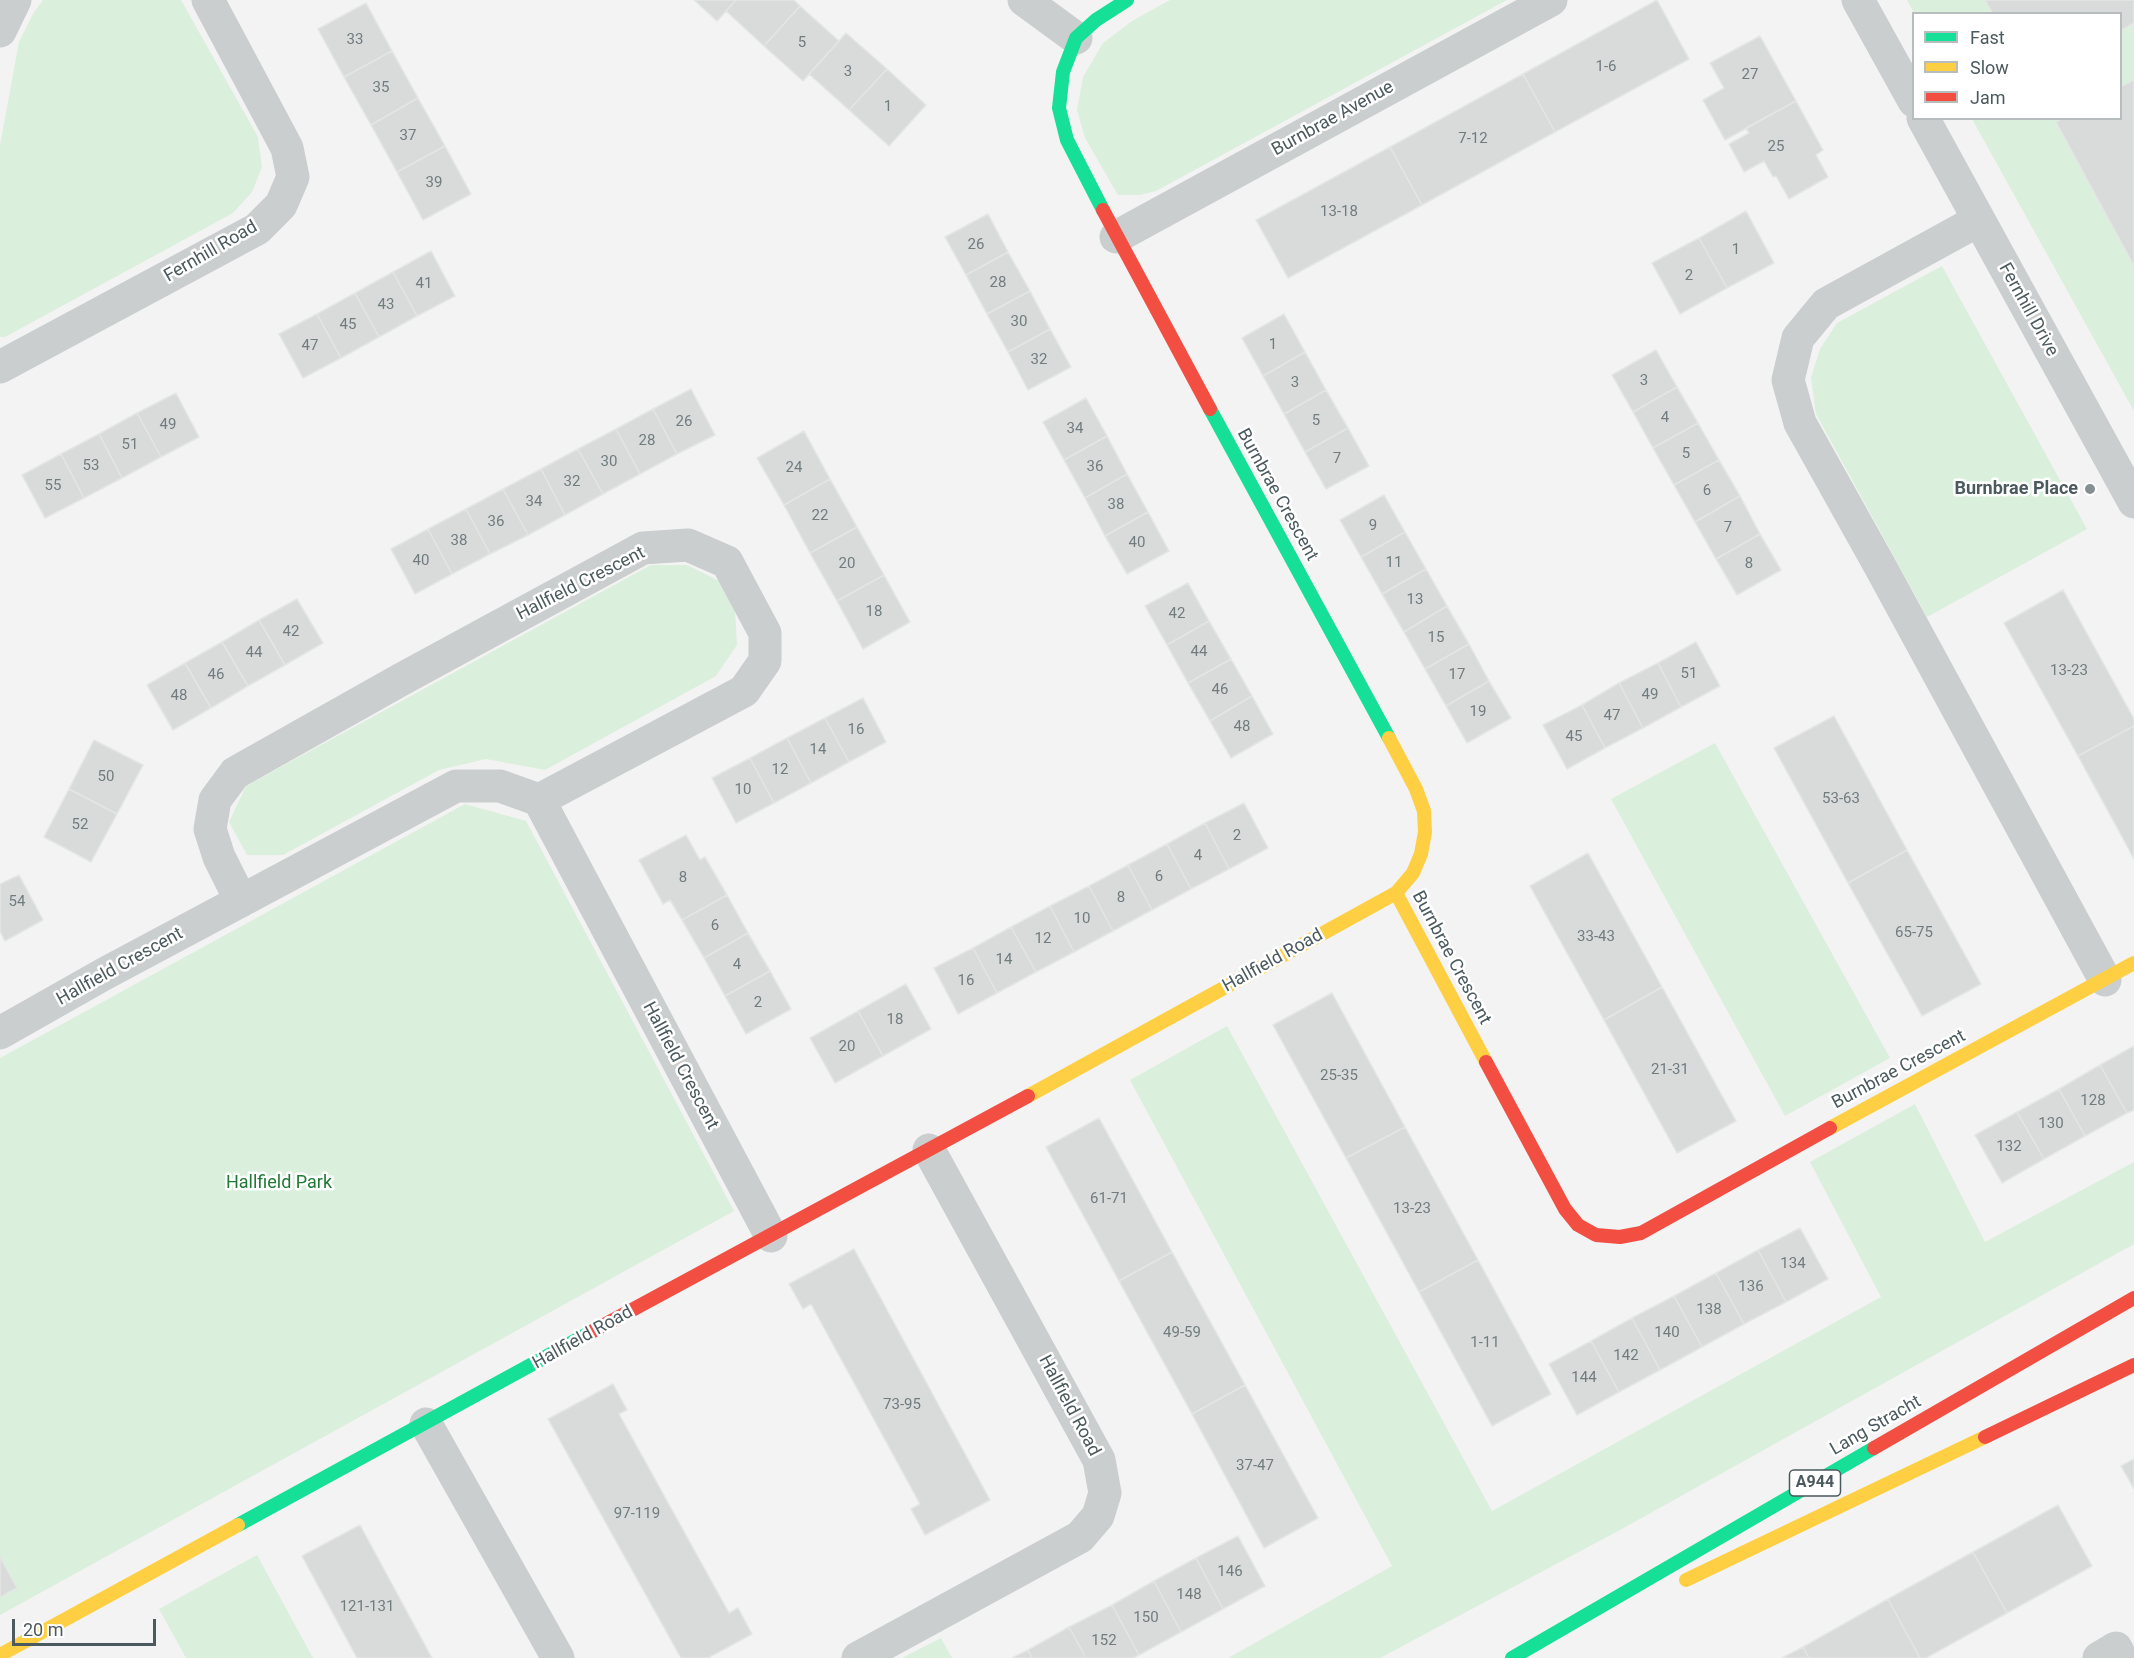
<!DOCTYPE html>
<style>
body{margin:0}
#map{position:relative;width:2134px;height:1658px;overflow:hidden;background:#f3f3f3;font-family:Roboto,sans-serif}
canvas{display:block}
.legend{position:absolute;left:1912px;top:12px;width:210px;height:108px;box-sizing:border-box;background:#fff;border:2px solid #b7bdbf;margin:0;padding:8px 10px;list-style:none;font-size:18px;color:#4b5a5e}
.legend li{display:flex;align-items:center;gap:12px;height:30px}
.legend b{width:30px;border:2px solid #b7bdbf}
.scale{position:absolute;left:12px;top:1619px;width:144px;height:27px;box-sizing:border-box;border:3px solid #4b5a5e;border-top:0;padding-left:8px;font-size:18px;line-height:21px;white-space:nowrap;color:#4b5a5e;-webkit-text-stroke:4px #fff;paint-order:stroke}
</style>
<div id="map">
<canvas width="2134" height="1658"></canvas>
<ul class="legend">
<li><b style="height:8px;background:#16e098"></b>Fast</li>
<li><b style="height:8px;background:#ffcf43"></b>Slow</li>
<li><b style="height:8px;background:#f24e42"></b>Jam</li>
</ul>
<div class="scale">20 m</div>
</div>
<script>
const g = document.querySelector('canvas').getContext('2d');
g.lineJoin = 'round';
function fillPath(path, color) { g.fillStyle = color; g.fill(path, 'evenodd'); }
const toPath = rows => new Path2D(rows.map(r => 'M' + r).join(''));
function trace(path, color, width, dash) { g.strokeStyle = color; g.lineWidth = width; g.lineCap = dash ? 'butt' : 'round'; g.setLineDash(dash || []); g.stroke(path); }
function label(font, color, halo, rows, align = 'center') {
  g.font = font + ' Roboto,sans-serif'; g.lineWidth = 5; g.setLineDash([]); g.textBaseline = 'middle'; g.strokeStyle = halo; g.fillStyle = color; for (const [text, x, y, turn = 0] of rows) {
    g.save(); g.translate(x, y); g.rotate((+turn || 0) * Math.PI / 180); g.textAlign = isNaN(turn) ? turn : align; if (halo) g.strokeText(text, 0, 0); g.fillText(text, 0, 0); g.restore();
  }
}
fillPath(toPath([
 [43,0,181,0,258,137,262,167,252,192,233,213,5,337,0,337,0,145,19,42,34,12],
 [1170,0,1507,0,1156,191,1140,195,1118,195,1085,138,1077,110,1083,77,1103,43,1132,21],
 [1907,0,1985,0,1993,13,1914,13],
 [2134,23,2134,80,2120,87,2120,31],
 [1972,119,2063,119,2056,123,2134,266,2134,411],
 [1942,266,2087,529,1927,617,1816,414,1811,378,1820,349,1837,323],
 [651,565,687,565,719,581,735,611,737,645,716,676,545,770,486,759,439,770,283,855,247,855,229,822,246,786],
 [1715,743,1890,1058,1785,1116,1611,799],
 [465,804,526,821,734,1211,0,1615,0,1058],
 [1227,1026,1492,1511,1881,1297,1810,1162,1915,1104,1985,1242,2134,1162,2134,1244,1620,1530,1380,1658,1228,1658,1392,1566,1130,1080],
 [257,1555,313,1658,186,1658,159,1609],
 [941,1638,952,1658,902,1658]
]), '#daefdc');
const building = toPath([
 [694,0,736,0,717,21,694,0],
 [736,0,794,0,800,6,764,46,726,11,736,0],
 [1657,0,1689,59,1555,132,1523,74,1657,0],
 [1985,0,2134,0,2134,23,2120,31,2120,14,1993,14,1985,0],
 [366,3,392,51,344,77,318,29,366,3],
 [800,6,839,41,803,81,764,46,800,6],
 [846,33,887,69,849,110,809,74,846,33],
 [1760,36,1796,101,1725,140,1703,100,1724,88,1710,63,1760,36],
 [392,51,418,98,371,125,344,77,392,51],
 [887,69,926,105,889,146,849,110,887,69],
 [1523,74,1555,132,1422,205,1390,147,1523,74],
 [2134,80,2134,266,2056,122,2063,118,2120,118,2120,87,2134,80],
 [418,98,445,146,397,172,371,125,418,98],
 [1796,101,1823,150,1816,155,1828,177,1789,199,1776,176,1773,177,1764,161,1744,172,1729,144,1749,133,1746,128,1796,101],
 [445,146,471,194,423,220,397,172,445,146],
 [1390,147,1422,205,1288,278,1256,220,1390,147],
 [1746,211,1774,263,1727,288,1699,238,1746,211],
 [988,214,1008,252,966,275,945,237,988,214],
 [1699,238,1727,288,1680,314,1652,263,1699,238],
 [431,251,455,296,417,316,393,272,431,251],
 [1008,252,1030,291,987,314,966,275,1008,252],
 [393,272,417,316,379,337,355,293,393,272],
 [1030,291,1050,329,1008,352,987,314,1030,291],
 [355,293,379,337,341,358,317,314,355,293],
 [317,314,341,358,303,378,279,334,317,314],
 [1284,314,1305,352,1263,376,1242,338,1284,314],
 [1050,329,1071,367,1028,390,1008,352,1050,329],
 [1656,350,1677,387,1633,412,1612,375,1656,350],
 [1305,352,1326,390,1284,414,1263,376,1305,352],
 [1677,387,1698,423,1653,448,1633,412,1677,387],
 [691,389,715,435,677,454,653,409,691,389],
 [1326,390,1348,428,1305,452,1284,414,1326,390],
 [176,393,199,437,161,457,137,413,176,393],
 [1086,398,1107,436,1064,460,1043,422,1086,398],
 [653,409,677,454,640,474,616,429,653,409],
 [137,413,161,457,122,478,99,434,137,413],
 [1698,423,1719,460,1674,485,1653,448,1698,423],
 [1348,428,1369,466,1326,489,1305,452,1348,428],
 [616,429,640,474,603,494,578,449,616,429],
 [804,431,830,479,784,505,757,458,804,431],
 [99,434,122,478,84,498,61,454,99,434],
 [1107,436,1127,474,1085,498,1064,460,1107,436],
 [578,449,603,494,565,515,541,469,578,449],
 [61,454,84,498,45,518,22,475,61,454],
 [1719,460,1740,496,1695,522,1674,485,1719,460],
 [541,469,565,515,528,535,503,489,541,469],
 [1127,474,1148,512,1105,536,1085,498,1127,474],
 [830,479,857,527,810,553,784,505,830,479],
 [503,489,528,535,490,554,466,509,503,489],
 [1384,495,1405,532,1361,557,1340,520,1384,495],
 [1740,496,1760,534,1716,559,1695,522,1740,496],
 [466,509,490,554,452,574,428,529,466,509],
 [1148,512,1169,551,1127,574,1105,536,1148,512],
 [857,527,884,575,837,601,810,553,857,527],
 [428,529,452,574,415,594,391,549,428,529],
 [1405,532,1426,569,1382,594,1361,557,1405,532],
 [1760,534,1781,570,1737,595,1716,559,1760,534],
 [1426,569,1447,606,1404,632,1382,594,1426,569],
 [884,575,910,622,863,649,837,601,884,575],
 [1188,583,1209,621,1167,645,1145,606,1188,583],
 [2063,590,2134,719,2134,726,2078,756,2004,623,2063,590],
 [297,599,323,643,285,665,259,620,297,599],
 [1447,606,1469,644,1425,669,1404,632,1447,606],
 [259,620,285,665,248,686,222,642,259,620],
 [1209,621,1231,659,1188,683,1167,645,1209,621],
 [222,642,248,686,211,708,185,663,222,642],
 [1696,642,1720,686,1681,707,1658,663,1696,642],
 [1469,644,1489,681,1446,706,1425,669,1469,644],
 [1231,659,1252,696,1210,721,1188,683,1231,659],
 [185,663,211,708,173,730,147,685,185,663],
 [1658,663,1681,707,1643,728,1619,683,1658,663],
 [1489,681,1511,718,1467,743,1446,706,1489,681],
 [1619,683,1643,728,1605,748,1582,705,1619,683],
 [1252,696,1273,734,1231,758,1210,721,1252,696],
 [863,698,886,742,849,762,825,718,863,698],
 [1582,705,1605,748,1567,769,1543,725,1582,705],
 [1834,716,1907,850,1848,883,1774,748,1834,716],
 [825,718,849,762,811,783,787,738,825,718],
 [2134,726,2134,859,2078,756,2134,726],
 [787,738,811,783,774,803,750,758,787,738],
 [94,740,143,765,117,814,69,789,94,740],
 [750,758,774,803,736,823,712,778,750,758],
 [69,789,117,814,91,862,44,837,69,789],
 [1244,803,1268,848,1229,869,1205,823,1244,803],
 [1205,823,1229,869,1191,889,1167,844,1205,823],
 [686,835,700,860,705,857,727,895,682,920,670,900,663,904,639,860,686,835],
 [1167,844,1191,889,1152,910,1128,865,1167,844],
 [1907,850,1981,984,1922,1016,1848,883,1907,850],
 [1588,853,1662,987,1604,1020,1530,886,1588,853],
 [1128,865,1152,910,1113,931,1089,886,1128,865],
 [19,875,43,920,5,941,0,931,0,884,19,875],
 [1089,886,1113,931,1074,952,1050,906,1089,886],
 [727,895,748,933,704,958,682,920,727,895],
 [1050,906,1074,952,1036,972,1011,927,1050,906],
 [1011,927,1036,972,997,993,973,948,1011,927],
 [748,933,770,971,725,996,704,958,748,933],
 [973,948,997,993,958,1014,934,968,973,948],
 [770,971,791,1009,746,1034,725,996,770,971],
 [906,984,931,1029,883,1056,858,1011,906,984],
 [1662,987,1736,1121,1677,1153,1604,1020,1662,987],
 [1332,993,1405,1127,1346,1158,1273,1025,1332,993],
 [858,1011,883,1056,835,1083,810,1038,858,1011],
 [2134,1046,2134,1110,2127,1113,2100,1065,2134,1046],
 [2100,1065,2127,1113,2085,1136,2059,1089,2100,1065],
 [2059,1089,2085,1136,2044,1159,2017,1112,2059,1089],
 [2017,1112,2044,1159,2002,1183,1975,1135,2017,1112],
 [1099,1118,1172,1252,1119,1281,1046,1147,1099,1118],
 [1405,1127,1478,1260,1419,1292,1346,1158,1405,1127],
 [1800,1228,1828,1279,1786,1302,1758,1250,1800,1228],
 [854,1249,990,1500,925,1535,911,1509,920,1504,811,1304,803,1309,789,1284,854,1249],
 [1758,1250,1786,1302,1744,1324,1716,1273,1758,1250],
 [1172,1252,1245,1385,1192,1414,1119,1281,1172,1252],
 [1478,1260,1551,1394,1492,1426,1419,1292,1478,1260],
 [1716,1273,1744,1324,1702,1347,1674,1296,1716,1273],
 [1674,1296,1702,1347,1660,1370,1632,1318,1674,1296],
 [1632,1318,1660,1370,1619,1392,1591,1341,1632,1318],
 [1591,1341,1619,1392,1577,1415,1549,1364,1591,1341],
 [613,1384,627,1410,619,1414,729,1613,738,1608,752,1634,708,1658,681,1658,548,1419,613,1384],
 [1245,1385,1318,1518,1264,1548,1192,1414,1245,1385],
 [2134,1459,2134,1489,2121,1466,2134,1459],
 [2058,1505,2092,1566,2007,1613,1973,1552,2058,1505],
 [360,1525,432,1658,357,1658,302,1556,360,1525],
 [1238,1536,1265,1586,1223,1609,1196,1558,1238,1536],
 [1973,1552,2007,1613,1926,1658,1920,1658,1888,1599,1973,1552],
 [0,1557,17,1588,0,1597,0,1557],
 [1196,1558,1223,1609,1181,1632,1154,1581,1196,1558],
 [1154,1581,1181,1632,1139,1655,1112,1605,1154,1581],
 [1888,1599,1920,1658,1809,1658,1803,1647,1888,1599],
 [1112,1605,1139,1655,1133,1658,1086,1658,1069,1627,1112,1605],
 [1069,1627,1086,1658,1032,1658,1028,1650,1069,1627],
 [1803,1647,1809,1658,1782,1658,1803,1647],
 [1028,1650,1032,1658,1012,1658,1028,1650]
]);
fillPath(building, '#d9dbdb');
trace(building, '#e4e5e5', 1.5);
trace(toPath([
 [1024,0,1076,38],
 [1858,0,1914,101],
 [0,31,15,0],
 [1923,118,2134,502],
 [1979,220,1826,304,1798,338,1788,380,1800,423,1881,568,2105,980],
 [1116,237,1551,0],
 [0,367,257,229,281,205,293,177,287,148,208,0],
 [241,901,219,857,210,829,215,800,235,773,402,679,643,548,688,545,727,562,765,633,765,661,744,691,539,800],
 [0,1033,104,974,456,786,500,786,539,800,771,1236],
 [426,1424,558,1658],
 [858,1658,1080,1537,1098,1516,1105,1493,1099,1460,929,1150],
 [2099,1658,2116,1648,2121,1658]
]), '#cbcece', 33);
trace(toPath([
 [1103,210,1067,140,1059,108,1063,72,1076,38,1096,20,1127,0],
 [1210,409,1389,738],
 [238,1525,593,1331],
 [1512,1658,1874,1448]
]), '#16e098', 14);
trace(toPath([
 [1389,738,1416,789,1424,811,1425,832,1421,854,1413,873,1396,893,1486,1062],
 [1028,1096,1396,893],
 [1830,1128,2134,963],
 [1686,1580,1985,1437],
 [0,1655,238,1525]
]), '#ffcf43', 14);
trace(toPath([
 [1103,210,1210,409],
 [1486,1062,1565,1209,1578,1225,1596,1235,1620,1237,1641,1233,1830,1128],
 [593,1331,1028,1096],
 [1985,1437,2134,1365],
 [1874,1448,2134,1298]
]), '#f24e42', 14);
for (const [x, y, r, color] of [
 [2090,489,6,"#869092"]
]) { const dot = new Path2D(); dot.arc(x, y, r, 0, 2 * Math.PI); g.fillStyle = color; g.fill(dot); trace(dot, '#fff', 2); }
label('15px', '#707c7e', null, [
 ["33",355,40],
 ["5",802,43],
 ["1-6",1606,67],
 ["3",848,72],
 ["27",1750,75],
 ["35",381,88],
 ["1",888,107],
 ["37",408,136],
 ["7-12",1473,139],
 ["25",1776,147],
 ["39",434,183],
 ["13-18",1339,212],
 ["26",976,245],
 ["1",1736,250],
 ["2",1689,276],
 ["28",998,283],
 ["41",424,284],
 ["43",386,305],
 ["30",1019,322],
 ["45",348,325],
 ["1",1273,345],
 ["47",310,346],
 ["32",1039,360],
 ["3",1644,381],
 ["3",1295,383],
 ["4",1665,418],
 ["5",1316,421],
 ["26",684,422],
 ["49",168,425],
 ["34",1075,429],
 ["28",647,441],
 ["51",130,445],
 ["5",1686,454],
 ["7",1337,459],
 ["30",609,462],
 ["53",91,466],
 ["36",1095,467],
 ["24",794,468],
 ["32",572,482],
 ["55",53,486],
 ["6",1707,491],
 ["34",534,502],
 ["38",1116,505],
 ["22",820,516],
 ["36",496,522],
 ["9",1373,526],
 ["7",1728,528],
 ["38",459,541],
 ["40",1137,543],
 ["40",421,561],
 ["11",1394,563],
 ["20",847,564],
 ["8",1749,564],
 ["13",1415,600],
 ["18",874,612],
 ["42",1177,614],
 ["42",291,632],
 ["15",1436,638],
 ["44",1199,652],
 ["44",254,653],
 ["13-23",2069,671],
 ["51",1689,674],
 ["46",216,675],
 ["17",1457,675],
 ["46",1220,690],
 ["49",1650,695],
 ["48",179,696],
 ["19",1478,712],
 ["47",1612,716],
 ["48",1242,727],
 ["16",856,730],
 ["45",1574,737],
 ["14",818,750],
 ["12",780,770],
 ["50",106,777],
 ["10",743,790],
 ["53-63",1841,799],
 ["52",80,825],
 ["2",1237,836],
 ["4",1198,856],
 ["6",1159,877],
 ["8",683,878],
 ["8",1121,898],
 ["54",17,902],
 ["10",1082,919],
 ["6",715,926],
 ["65-75",1914,933],
 ["33-43",1596,937],
 ["12",1043,939],
 ["14",1004,960],
 ["4",737,965],
 ["16",966,981],
 ["2",758,1003],
 ["18",895,1020],
 ["20",847,1047],
 ["21-31",1670,1070],
 ["25-35",1339,1076],
 ["128",2093,1101],
 ["130",2051,1124],
 ["132",2009,1147],
 ["61-71",1109,1199],
 ["13-23",1412,1209],
 ["134",1793,1264],
 ["136",1751,1287],
 ["138",1709,1310],
 ["49-59",1182,1333],
 ["140",1667,1333],
 ["1-11",1485,1343],
 ["142",1626,1356],
 ["144",1584,1378],
 ["73-95",902,1405],
 ["37-47",1255,1466],
 ["97-119",637,1514],
 ["146",1230,1572],
 ["148",1189,1595],
 ["121-131",367,1607],
 ["150",1146,1618],
 ["152",1104,1641]
]);
for (const [x, y, w] of [
 [1815,1483,51]
]) { const box = new Path2D(); box.roundRect(x - w / 2, y - 13, w, 26, 4.5); g.fillStyle = '#fff'; g.fill(box); trace(box, '#4b5a5e', 1.5); }
label('bold 16px', '#4b5a5e', null, [
 ["A944",1815,1483]
]);
label('18px', '#4b5a5e', '#fff', [
 ["Burnbrae Avenue",1333,119,-29],
 ["Fernhill Road",211,252,-30],
 ["Fernhill Drive",2028,310,61],
 ["Burnbrae Crescent",1277,495,61],
 ["Hallfield Crescent",581,584,-27],
 ["Burnbrae Crescent",1451,958,62],
 ["Hallfield Road",1273,961,-29],
 ["Hallfield Crescent",120,967,-29],
 ["Hallfield Crescent",680,1066,62],
 ["Burnbrae Crescent",1899,1070,-28],
 ["Hallfield Road",583,1338,-29],
 ["Hallfield Road",1069,1406,62],
 ["Lang Stracht",1876,1426,-30]
]);
label('bold 18px', '#4b5a5e', '#fff', [
 ["Burnbrae Place",2078,489]
], 'right');
label('18px', '#207a34', '#fff', [
 ["Hallfield Park",279,1183]
]);
</script>
